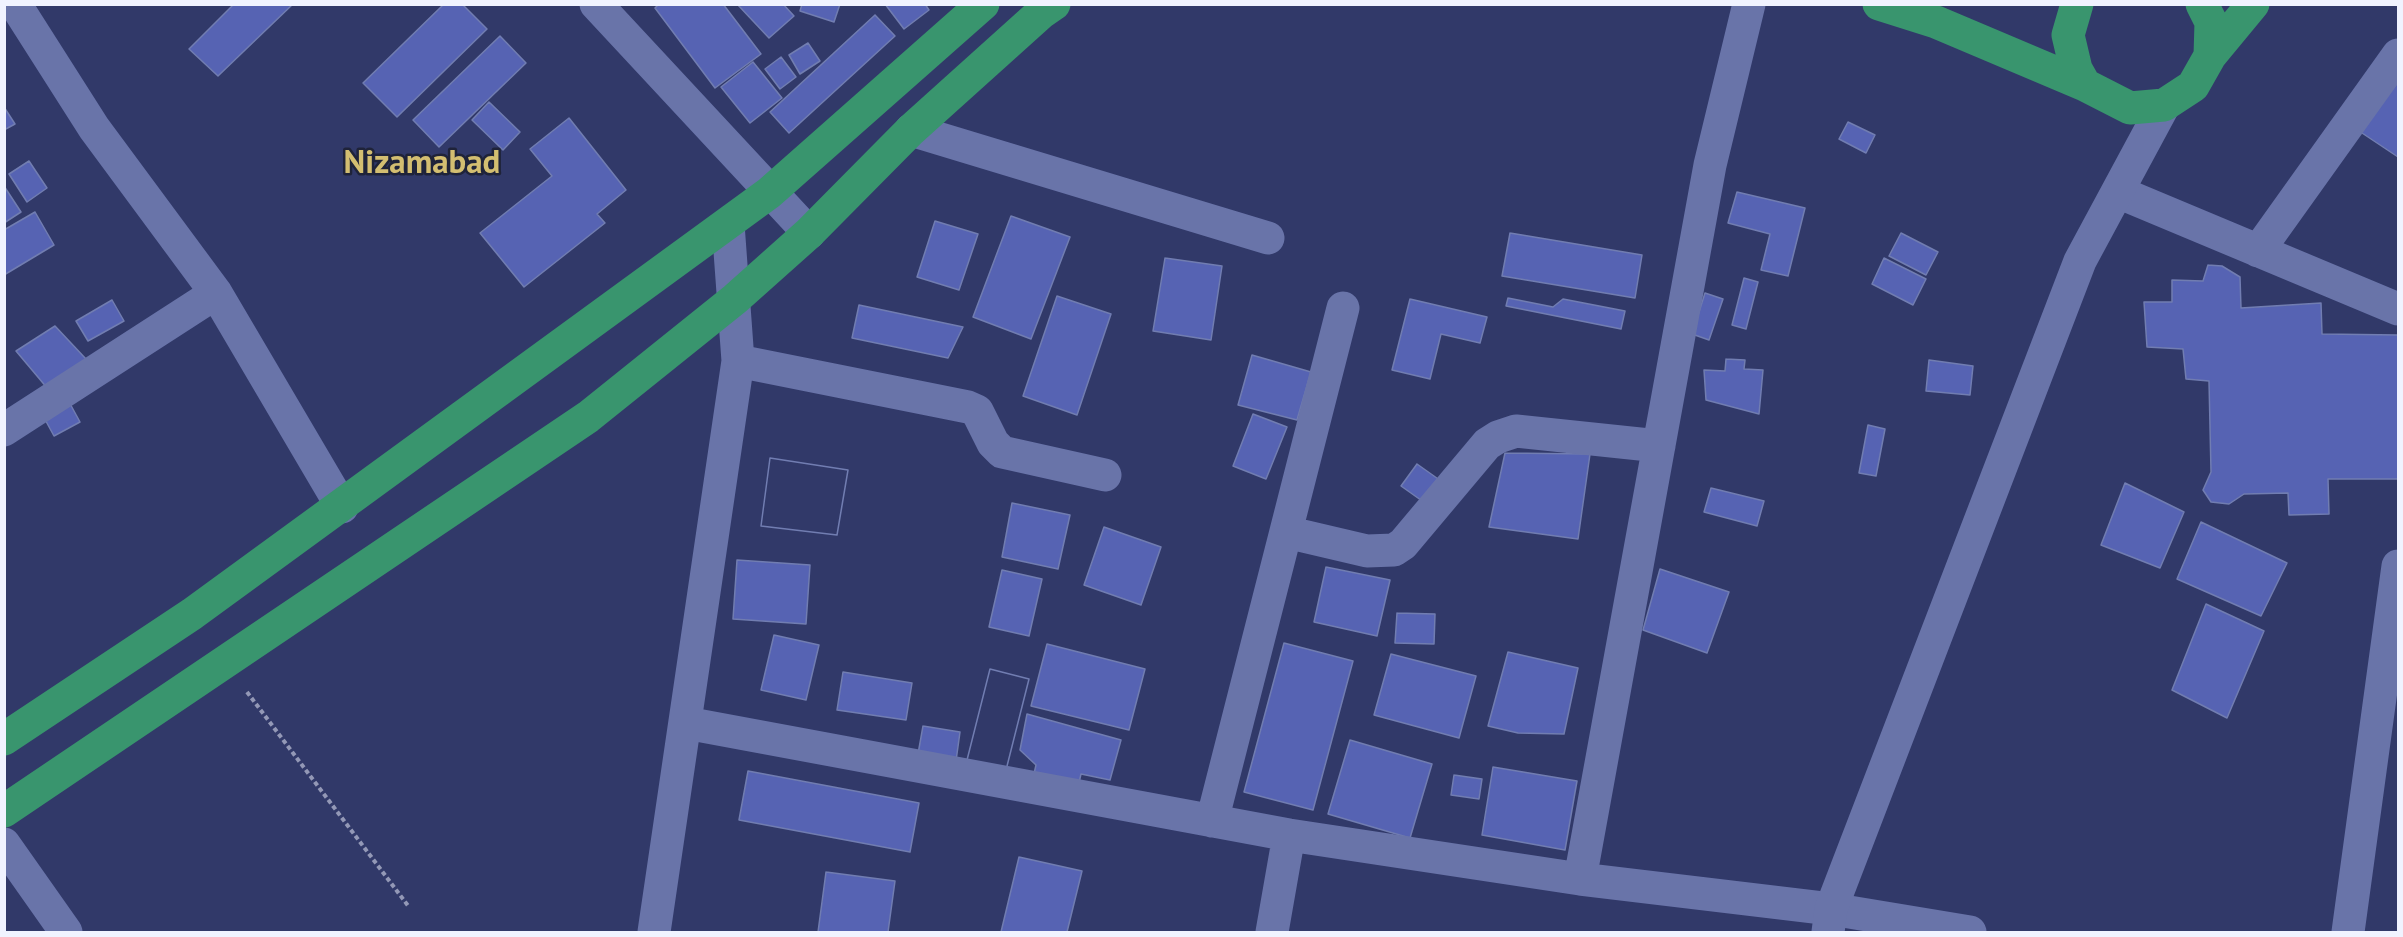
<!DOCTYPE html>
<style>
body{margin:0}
#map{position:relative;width:2403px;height:937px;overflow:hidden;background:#313969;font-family:"PT Sans",sans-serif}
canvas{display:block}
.frame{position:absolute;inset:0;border:6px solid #f0f3ff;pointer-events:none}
</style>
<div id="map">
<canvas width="2403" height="937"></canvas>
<div class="frame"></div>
</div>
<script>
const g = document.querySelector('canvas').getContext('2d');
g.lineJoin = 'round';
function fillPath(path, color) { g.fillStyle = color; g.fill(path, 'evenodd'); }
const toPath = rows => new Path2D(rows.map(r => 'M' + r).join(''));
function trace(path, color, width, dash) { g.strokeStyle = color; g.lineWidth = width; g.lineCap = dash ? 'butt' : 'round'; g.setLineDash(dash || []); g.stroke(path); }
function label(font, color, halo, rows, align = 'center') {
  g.font = font + ' "PT Sans",sans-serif'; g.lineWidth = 5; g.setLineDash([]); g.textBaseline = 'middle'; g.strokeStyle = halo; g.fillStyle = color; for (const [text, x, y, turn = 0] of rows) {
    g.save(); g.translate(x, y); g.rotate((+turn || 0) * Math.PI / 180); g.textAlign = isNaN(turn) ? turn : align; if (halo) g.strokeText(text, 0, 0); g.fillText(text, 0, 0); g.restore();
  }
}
const building = toPath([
 [234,4,293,4,218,76,189,49,234,4],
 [444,4,462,4,487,29,397,117,363,83,444,4],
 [659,4,723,4,761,54,715,88,655,8,659,4],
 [737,4,783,4,794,16,769,38,737,4],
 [802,4,840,4,834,22,800,11,802,4],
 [885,4,925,4,929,10,904,29,885,4],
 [875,15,895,36,789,133,770,112,875,15],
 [500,36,526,63,439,147,413,120,500,36],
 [808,43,820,61,800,74,789,55,808,43],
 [781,57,796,77,780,89,765,69,781,57],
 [753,62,782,98,750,123,721,87,753,62],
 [2398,82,2398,157,2359,131,2398,82],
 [489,102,520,132,503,150,472,120,489,102],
 [4,107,15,124,4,130,4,107],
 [569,118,626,190,597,214,605,223,524,287,480,233,552,176,530,149,569,118],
 [1848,122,1875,135,1866,153,1839,139,1848,122],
 [29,161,47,188,27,202,9,174,29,161],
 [4,186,21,212,4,223,4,186],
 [1737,192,1805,208,1788,276,1761,270,1770,234,1728,223,1737,192],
 [35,212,54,245,4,275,4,230,35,212],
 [1011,216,1070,237,1031,339,973,317,1011,216],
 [935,221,978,234,959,290,917,277,935,221],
 [1510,233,1642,255,1635,298,1502,276,1510,233],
 [1901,233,1938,252,1926,275,1889,256,1901,233],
 [1165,258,1222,266,1211,340,1153,331,1165,258],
 [1884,258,1926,279,1913,305,1872,284,1884,258],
 [2208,265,2222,266,2240,277,2241,308,2321,303,2322,334,2398,335,2398,479,2328,479,2329,514,2289,515,2288,493,2244,494,2229,504,2211,502,2203,490,2211,472,2209,381,2186,379,2183,349,2147,347,2144,302,2172,302,2172,280,2203,281,2208,265],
 [1744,278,1758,282,1746,329,1732,325,1744,278],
 [1705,293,1723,299,1709,340,1692,334,1705,293],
 [1057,296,1111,314,1077,415,1023,396,1057,296],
 [1508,298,1553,307,1563,299,1625,311,1621,329,1506,306,1508,298],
 [1410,299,1487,317,1480,343,1441,334,1430,379,1392,370,1410,299],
 [112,300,124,321,88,341,76,321,112,300],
 [859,305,963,327,948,358,852,338,859,305],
 [55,326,86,359,48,389,16,351,55,326],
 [1252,355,1311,372,1297,420,1238,405,1252,355],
 [1726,359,1745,360,1744,369,1763,370,1759,414,1706,400,1704,370,1725,371,1726,359],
 [1929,360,1973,366,1970,395,1926,391,1929,360],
 [68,400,80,422,54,436,42,414,68,400],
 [1253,414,1287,427,1266,479,1233,466,1253,414],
 [1868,425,1885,429,1876,476,1859,473,1868,425],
 [1505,453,1590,454,1578,539,1489,527,1505,453],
 [770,458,848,470,837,535,761,526,770,458],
 [770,458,848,470,837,535,761,526,770,458],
 [1417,464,1441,481,1425,503,1401,486,1417,464],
 [2125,483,2184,512,2160,568,2101,545,2125,483],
 [1711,488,1764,501,1757,526,1704,512,1711,488],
 [1012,503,1070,515,1058,569,1002,557,1012,503],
 [2201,522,2287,563,2261,616,2177,579,2201,522],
 [1104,527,1161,547,1141,605,1084,585,1104,527],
 [737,560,810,565,806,624,733,619,737,560],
 [1326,567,1390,580,1377,636,1314,622,1326,567],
 [1660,569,1729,592,1707,653,1643,630,1660,569],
 [1002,570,1042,579,1029,636,989,627,1002,570],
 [2206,604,2264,631,2227,718,2172,690,2206,604],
 [1397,613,1435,614,1434,644,1395,643,1397,613],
 [774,635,819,645,806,700,761,690,774,635],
 [1284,643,1353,661,1313,810,1244,792,1284,643],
 [1047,644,1145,669,1129,730,1031,706,1047,644],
 [1508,652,1578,668,1564,734,1518,733,1488,726,1508,652],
 [1391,654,1476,676,1459,738,1374,715,1391,654],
 [990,669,1029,679,1005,774,966,764,990,669],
 [990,669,1029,679,1005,774,966,764,990,669],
 [843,672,912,683,906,720,837,710,843,672],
 [1027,714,1121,740,1110,780,1081,774,1078,787,1033,778,1036,765,1020,750,1027,714],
 [923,726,960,732,956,761,918,754,923,726],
 [1350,740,1432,764,1410,838,1328,814,1350,740],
 [1493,767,1577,781,1565,850,1482,835,1493,767],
 [748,771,919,803,910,852,739,820,748,771],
 [1454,775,1482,779,1479,799,1451,795,1454,775],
 [1019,857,1082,871,1067,932,1001,932,1019,857],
 [826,872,895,881,888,932,818,932,826,872]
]);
fillPath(building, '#5663b3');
trace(building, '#717db1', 1.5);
trace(toPath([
 [247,692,409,907]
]), '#9398b6', 4, [4.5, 3]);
trace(toPath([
 [15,4,94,128,216,293,342,507],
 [911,130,1268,238],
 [2118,192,2398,309],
 [2258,251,2398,55],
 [738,361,968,407,977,411,993,443,1002,452,1105,475],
 [4,430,216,293],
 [1286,532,1367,551,1394,550,1403,544,1487,444,1498,437,1516,431,1659,446],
 [686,723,1289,835,1580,879,1831,909,1970,932],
 [1212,821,1343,308],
 [4,844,66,932],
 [1580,879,1710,165,1749,4],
 [654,932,738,361,728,224],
 [1272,932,1289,835],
 [2348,932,2398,566]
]), '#6974a9', 33);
trace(toPath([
 [596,4,809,233]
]), '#6974a9', 33);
trace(toPath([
 [1828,932,1831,909,2080,261,2164,105]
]), '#6974a9', 33);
trace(toPath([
 [1879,4,1936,22,2085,85,2130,108,2164,105,2193,86,2210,56,2253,4],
 [2077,4,2068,35,2076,69,2085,85],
 [2202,4,2211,22,2210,56],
 [4,739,192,614,769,193,983,4],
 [4,811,588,417,735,299,809,233,911,130,1041,13,1054,4]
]), '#39956e', 33);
label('bold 33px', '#d3be71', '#1f2339', [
 ["Nizamabad",422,164]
]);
</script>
